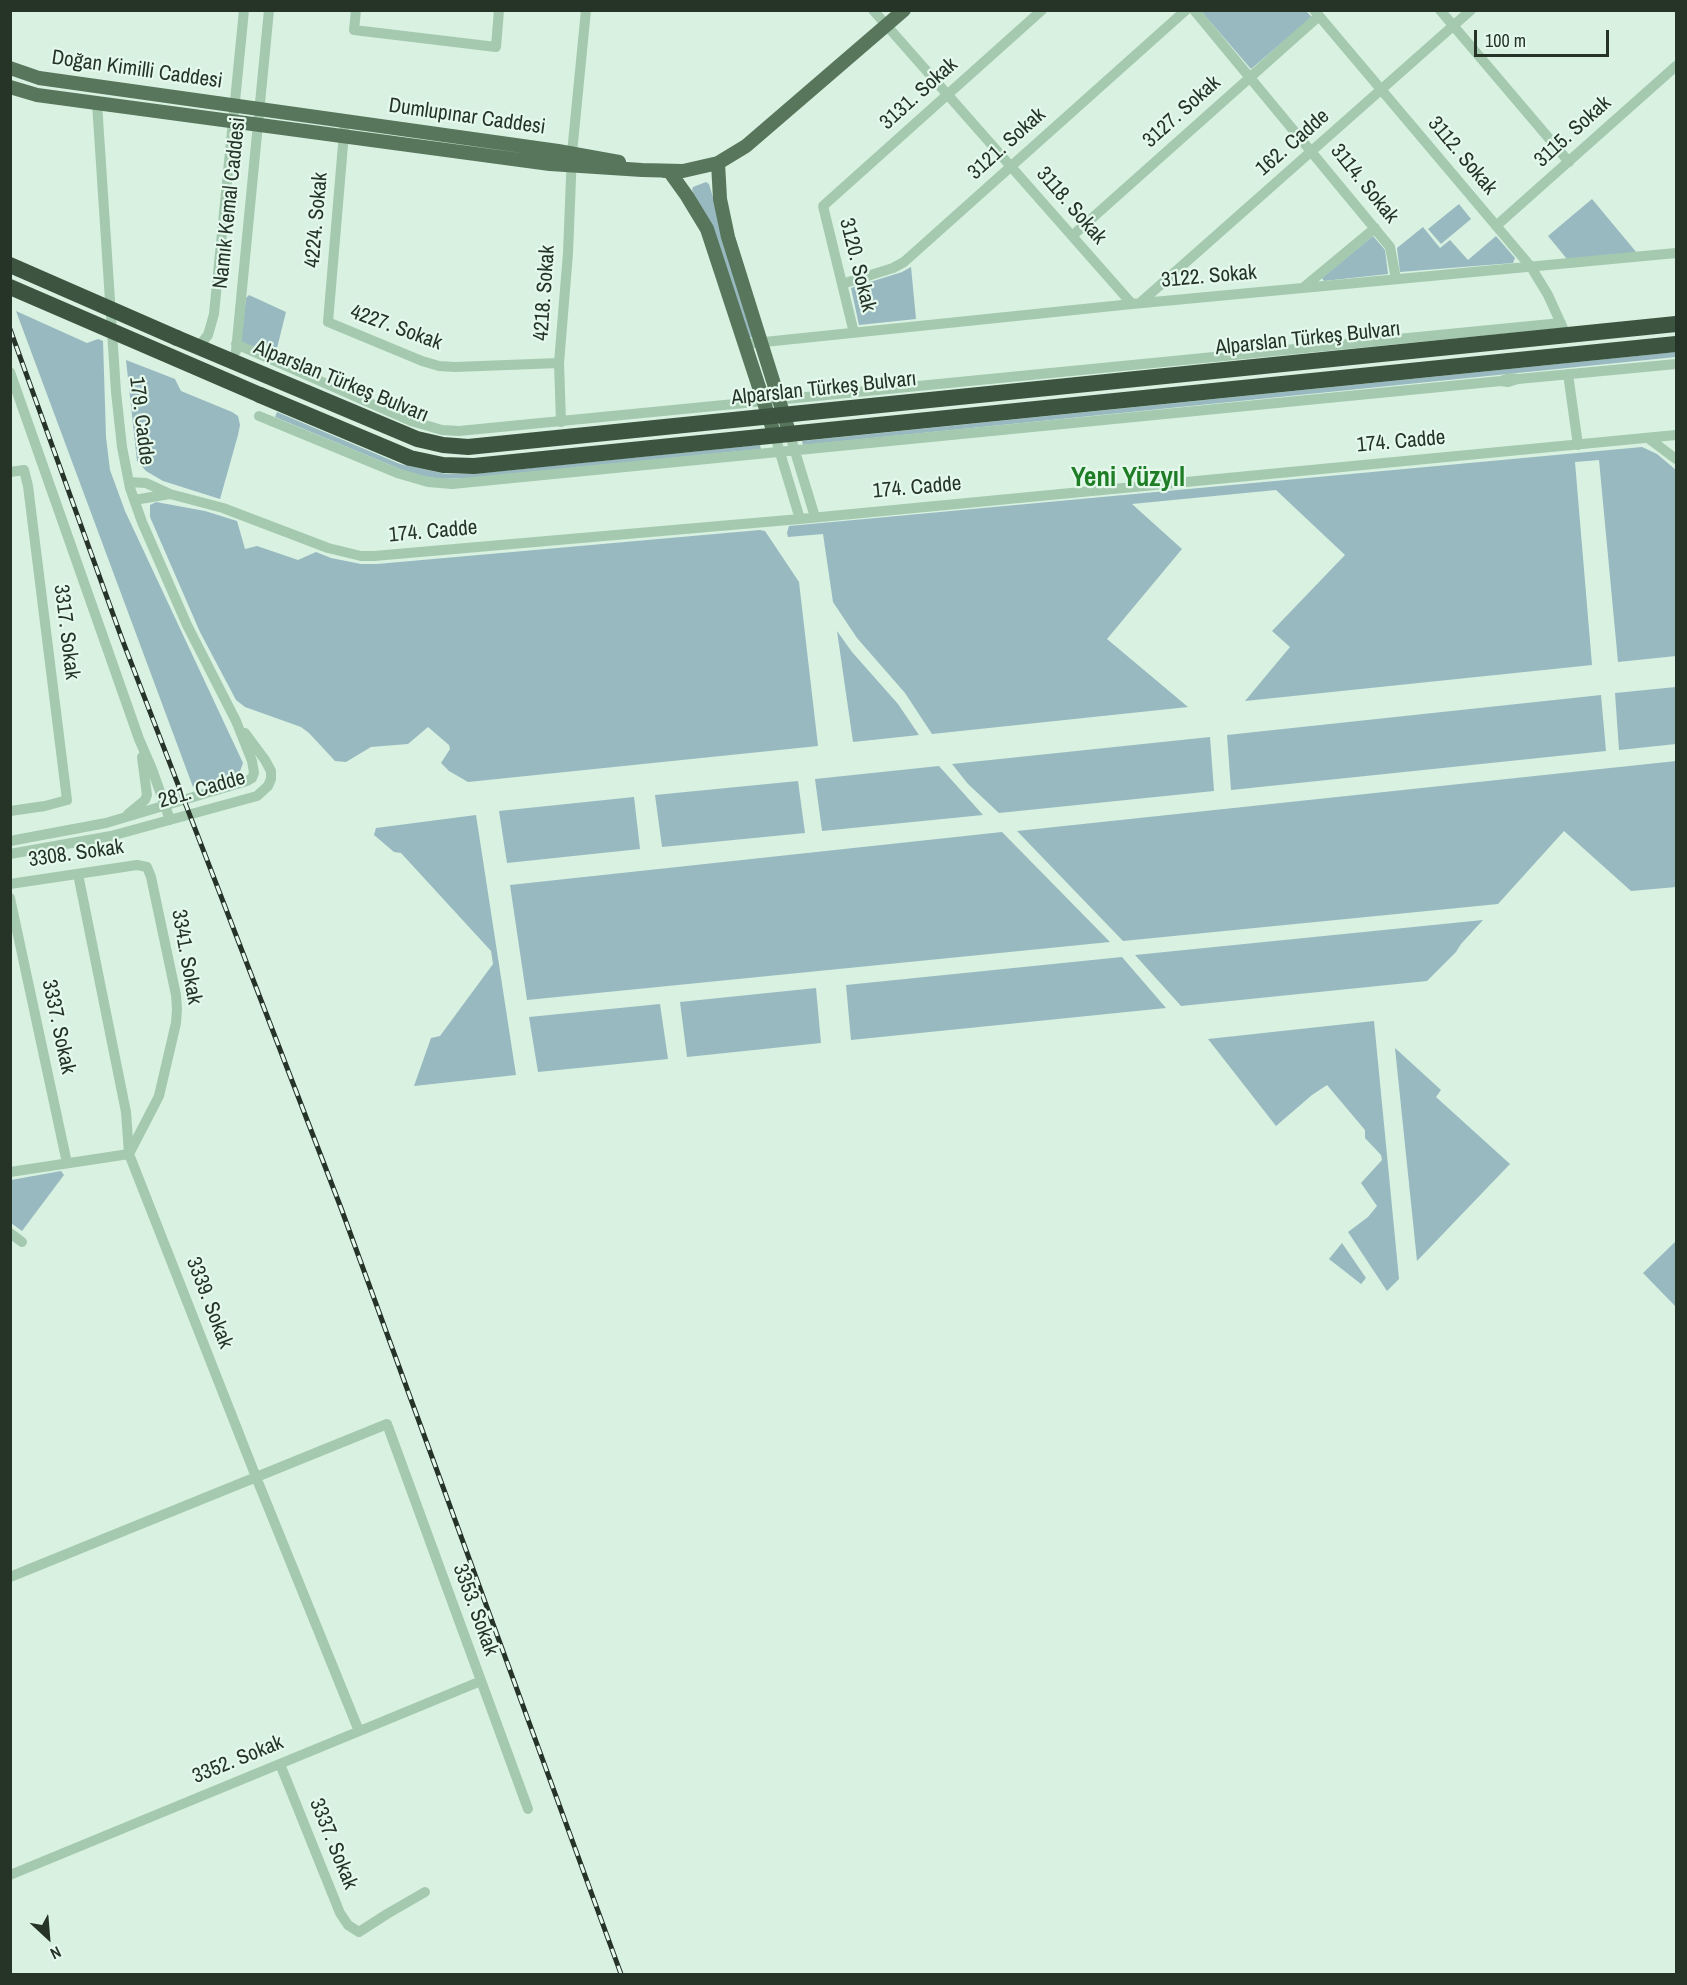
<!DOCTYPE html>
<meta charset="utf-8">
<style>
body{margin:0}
#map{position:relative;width:1687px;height:1985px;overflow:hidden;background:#d8f1e1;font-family:"Archivo Narrow",sans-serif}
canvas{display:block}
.frame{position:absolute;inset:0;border:12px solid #263428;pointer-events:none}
.north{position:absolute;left:18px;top:1907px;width:60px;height:60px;-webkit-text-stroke:4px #e4f9ec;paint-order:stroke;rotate:154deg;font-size:16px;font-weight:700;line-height:24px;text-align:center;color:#263428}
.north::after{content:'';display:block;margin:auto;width:21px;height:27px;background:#263428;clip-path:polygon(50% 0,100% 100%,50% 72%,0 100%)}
.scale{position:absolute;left:1474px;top:30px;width:135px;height:27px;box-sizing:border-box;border:3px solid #263428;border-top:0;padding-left:8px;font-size:18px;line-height:21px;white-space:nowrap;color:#263428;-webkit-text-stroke:4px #e4f9ec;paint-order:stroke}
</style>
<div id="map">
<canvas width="1687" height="1985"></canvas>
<div class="frame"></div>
<div class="north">N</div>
<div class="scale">100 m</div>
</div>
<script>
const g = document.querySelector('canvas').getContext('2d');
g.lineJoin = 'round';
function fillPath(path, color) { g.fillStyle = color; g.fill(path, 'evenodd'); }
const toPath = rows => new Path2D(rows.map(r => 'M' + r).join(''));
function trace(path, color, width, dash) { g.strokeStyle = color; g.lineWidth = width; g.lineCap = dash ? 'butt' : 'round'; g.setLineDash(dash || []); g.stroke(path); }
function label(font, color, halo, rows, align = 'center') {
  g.font = font + ' "Archivo Narrow",sans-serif'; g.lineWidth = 4.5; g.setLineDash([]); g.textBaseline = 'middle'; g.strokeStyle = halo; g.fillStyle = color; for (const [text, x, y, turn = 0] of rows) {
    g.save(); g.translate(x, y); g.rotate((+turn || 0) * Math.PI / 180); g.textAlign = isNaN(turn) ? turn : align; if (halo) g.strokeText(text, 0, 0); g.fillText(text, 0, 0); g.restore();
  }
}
fillPath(toPath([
 [1201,11,1306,11,1312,17,1251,69],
 [706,182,709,184,754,337,748,338,712,227,692,190,693,187],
 [1592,199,1637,253,1567,259,1548,236],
 [1459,204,1471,219,1441,244,1428,229],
 [1423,227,1440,248,1450,240,1468,260,1496,236,1515,258,1513,263,1400,272,1397,248],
 [1373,236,1385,250,1388,274,1324,281,1322,278],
 [911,267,916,319,859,325,851,288,902,272],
 [249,295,286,312,275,356,241,342,246,298],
 [16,311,87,343,98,339,103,341,106,437,110,470,125,511,243,763,239,774,193,787],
 [1676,352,1676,357,803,445,802,441],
 [126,360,175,379,181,391,232,412,238,416,240,425,238,435,220,499,163,481,146,471,137,461],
 [277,412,400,464,446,474,472,474,760,445,761,449,473,478,440,479,412,474,275,417],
 [1642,447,1657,454,1676,470,1676,656,1618,662,1599,460,1575,462,1592,665,1245,701,1290,647,1272,631,1345,555,1276,490,1132,504,1182,549,1107,639,1188,707,932,734,905,693,857,638,833,602,823,534,788,537,787,533,789,526],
 [156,502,205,511,237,521,245,549,257,546,298,560,316,552,331,558,361,564,377,564,760,530,765,531,799,582,818,746,468,782,449,771,441,763,450,749,449,745,428,727,408,744,371,747,346,762,335,761,309,733,301,727,245,707,236,700,200,632,150,517,150,505],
 [837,631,852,652,898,704,919,735,853,742],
 [1676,687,1676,744,1619,750,1615,693],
 [1601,695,1606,751,1231,790,1227,735],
 [1210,737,1214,791,999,813,968,784,952,764],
 [1676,761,1676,887,1631,891,1564,831,1498,904,1123,941,1017,831],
 [939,766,983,815,822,831,815,779],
 [798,781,805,833,662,847,655,795],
 [634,797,640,849,507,863,499,811],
 [476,815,516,1075,414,1086,431,1038,440,1036,493,964,491,951,401,853,394,852,374,835,376,828],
 [1002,832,1110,942,527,1000,510,885],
 [1483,920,1461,944,1456,952,1427,981,1181,1006,1135,955],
 [1122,957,1166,1008,851,1040,846,985],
 [816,988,821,1043,687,1057,680,1002],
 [660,1004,668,1059,538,1072,529,1017],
 [1374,1021,1399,1279,1387,1291,1348,1232,1368,1217,1377,1206,1361,1183,1382,1160,1381,1155,1365,1138,1365,1130,1327,1085,1312,1095,1276,1126,1208,1039],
 [1395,1048,1441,1090,1436,1097,1510,1164,1417,1261],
 [61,1171,64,1175,22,1231,11,1223,11,1180],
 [1676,1241,1676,1307,1643,1273],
 [1342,1243,1366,1278,1361,1284,1329,1259]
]), '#98b9c0');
trace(toPath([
 [356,10,354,30,496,47,499,10],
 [873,10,1132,304],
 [1194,10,1390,247,1396,279],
 [1314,10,1531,267,1548,295,1563,328],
 [1440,10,1569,162],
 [345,121,328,322,422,361,439,366,455,367,559,363],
 [1496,226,1676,66],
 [1072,236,1319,16],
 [842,284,893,268,904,262,1186,10],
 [1304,287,1375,228],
 [1141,302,1471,10],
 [854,333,823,206,1042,10],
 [236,344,411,421,442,430,459,431,1561,323],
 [745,344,1132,304,1676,253],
 [198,347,208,335,214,314,244,10],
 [236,351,269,10],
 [10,372,139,739,152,769,170,820],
 [1568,374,1578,445],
 [1518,379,1676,364],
 [259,416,397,473,428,482,452,484,1501,381,1508,382,1518,379,1510,378,1501,381],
 [561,422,559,363,568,253,572,153,586,10],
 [790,435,815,517],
 [775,436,800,519],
 [1648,438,1676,459],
 [10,472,24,470,28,486,67,800,45,806,10,811],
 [129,482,146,483,170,494,223,508,328,548,361,556,374,556,800,519,1676,435],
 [134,500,170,494],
 [128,814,145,800,147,795,142,757],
 [10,841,106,823,247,781,252,778,254,773,252,761,236,721,187,625,142,522,130,488,122,447,116,392,97,103],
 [10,854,111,836,257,796,268,786,271,779,271,771,265,760,245,733],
 [78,874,126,1112,129,1154,256,1477,359,1731],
 [10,884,137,865,147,867,151,877,176,995,177,1009,176,1023,159,1096,129,1154,10,1172],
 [10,898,67,1163],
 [10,1233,22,1242],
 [10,1577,387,1424,528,1809],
 [280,1764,340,1913,348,1925,359,1932,387,1914,425,1892],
 [10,1875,481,1681]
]), '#a4c9af', 10);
trace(toPath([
 [10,68,39,78,558,151,619,162],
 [10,87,37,95,550,164,642,170,683,171,718,163,746,146,904,10],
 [718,163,720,199,728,237,790,435],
 [664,171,669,171,687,196,707,229,775,436]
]), '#57765c', 14);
trace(toPath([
 [177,338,417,439,443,445,468,447,1676,324],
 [260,395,410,458,443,465,474,466,1676,344]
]), '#3d5540', 16);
const rail = toPath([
 [10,329,122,639,341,1208,621,1974]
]);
trace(rail, '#263428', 5);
trace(rail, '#e4f9ec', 3, [9]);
trace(toPath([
 [10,265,177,338],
 [10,287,260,395]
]), '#3d5540', 16);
label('21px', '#263428', '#e4f9ec', [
 ["Doğan Kimilli Caddesi",137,70,8],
 ["3131. Sokak",919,94,-42],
 ["3127. Sokak",1182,112,-42],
 ["Dumlupınar Caddesi",467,117,8],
 ["3115. Sokak",1573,132,-42],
 ["162. Cadde",1293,143,-41],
 ["3121. Sokak",1007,144,-42],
 ["3112. Sokak",1462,156,50],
 ["3114. Sokak",1364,184,51],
 ["Namık Kemal Caddesi",230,203,-84],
 ["3118. Sokak",1071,206,49],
 ["4224. Sokak",317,220,-85],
 ["3120. Sokak",857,265,76],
 ["3122. Sokak",1209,277,-5],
 ["4218. Sokak",545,293,-86],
 ["4227. Sokak",396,328,20],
 ["Alparslan Türkeş Bulvarı",1308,339,-6],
 ["Alparslan Türkeş Bulvarı",341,382,22],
 ["Alparslan Türkeş Bulvarı",824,389,-6],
 ["179. Cadde",141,421,83],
 ["174. Cadde",1401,442,-5],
 ["174. Cadde",917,488,-5],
 ["174. Cadde",433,532,-5],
 ["3317. Sokak",66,632,83],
 ["281. Cadde",202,790,-16],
 ["3308. Sokak",76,854,-8],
 ["3341. Sokak",186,957,80],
 ["3337. Sokak",58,1027,78],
 ["3339. Sokak",209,1303,69],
 ["3353. Sokak",475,1610,70],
 ["3352. Sokak",238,1760,-22],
 ["3337. Sokak",333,1844,68]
]);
label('bold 27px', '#1e7d25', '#e4f9ec', [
 ["Yeni Yüzyıl",1128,479]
]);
</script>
